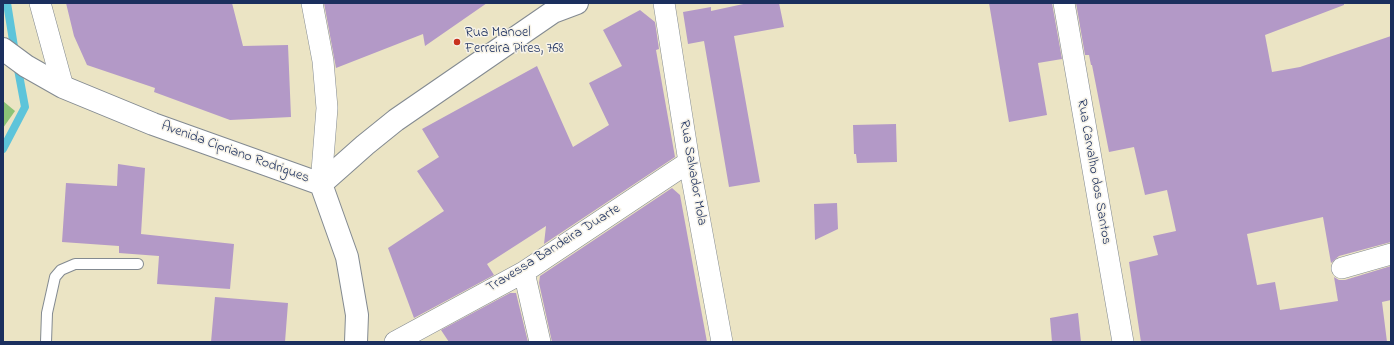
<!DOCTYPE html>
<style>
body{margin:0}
#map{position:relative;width:1394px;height:345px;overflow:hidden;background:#ebe4c4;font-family:"Indie Flower",sans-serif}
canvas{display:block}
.frame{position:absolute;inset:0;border:4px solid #1b2f5e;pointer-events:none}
</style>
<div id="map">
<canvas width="1394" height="345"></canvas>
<div class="frame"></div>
</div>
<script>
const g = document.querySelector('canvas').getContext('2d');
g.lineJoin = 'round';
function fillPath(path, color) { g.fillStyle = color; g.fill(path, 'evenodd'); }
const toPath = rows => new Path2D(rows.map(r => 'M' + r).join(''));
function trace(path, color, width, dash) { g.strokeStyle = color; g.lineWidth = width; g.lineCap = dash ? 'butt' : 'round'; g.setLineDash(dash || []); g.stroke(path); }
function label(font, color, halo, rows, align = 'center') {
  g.font = font + ' "Indie Flower",sans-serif'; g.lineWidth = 3; g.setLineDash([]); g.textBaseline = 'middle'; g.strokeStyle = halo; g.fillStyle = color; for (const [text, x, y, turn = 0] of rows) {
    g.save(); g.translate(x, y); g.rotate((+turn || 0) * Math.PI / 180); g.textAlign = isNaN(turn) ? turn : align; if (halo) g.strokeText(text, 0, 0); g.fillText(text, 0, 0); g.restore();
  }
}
fillPath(toPath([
 [3,101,15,111,3,128]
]), '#8bc377');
trace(toPath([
 [7,3,15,53],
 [3,149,25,107,17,64]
]), '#5dc4da', 8);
fillPath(toPath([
 [66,3,232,3,243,46,288,45,291,117,230,120,154,92,155,88,87,65,74,36],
 [324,3,487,3,425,46,423,34,336,68],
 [748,3,779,3,784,27,734,36,760,182,729,187,704,41,688,44,683,12,711,7,711,11],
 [989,3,1052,3,1062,59,1038,63,1047,115,1009,122],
 [1076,3,1344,3,1344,5,1265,35,1272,72,1300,67,1391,36,1391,242,1339,256,1331,263,1323,217,1247,234,1257,285,1275,282,1280,310,1338,301,1334,277,1339,280,1345,280,1391,266,1391,300,1382,302,1387,342,1141,342,1129,262,1158,255,1153,236,1176,231,1167,190,1145,195,1134,147,1109,152,1092,65,1091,65,1089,55,1085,55],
 [640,10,655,22,659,49,656,50,675,157,544,244,546,226,487,264,494,275,414,318,388,248,444,211,417,171,439,157,422,129,537,66,573,147,609,125,589,83,622,66,603,30],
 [896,124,897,162,857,163,856,154,854,154,853,125],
 [118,164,145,168,141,234,234,244,230,289,157,284,159,256,119,253,119,246,62,242,66,183,117,186],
 [672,188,680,195,707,342,552,342,539,283,540,276],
 [837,203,838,229,815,240,814,204],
 [510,293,516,293,528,342,449,342,441,330],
 [215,297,288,303,285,342,211,342],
 [1078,313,1081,342,1052,342,1050,318]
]), '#b399c7');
const lane = toPath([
 [46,342,47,313,55,277,61,270,75,264,138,264]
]);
const street = toPath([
 [40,3,63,87],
 [312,3,323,61,327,108,321,184],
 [664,3,689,162,722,342],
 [1064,3,1123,342],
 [1342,268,1391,254],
 [524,272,540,342],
 [395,342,524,272,689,162]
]);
const secondary = toPath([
 [3,49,26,66,63,87,153,124,321,184],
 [321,184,365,145,396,120,553,12,577,3],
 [321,184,347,257,357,315,356,342]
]);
trace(lane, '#838a91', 12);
trace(street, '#838a91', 22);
trace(secondary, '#838a91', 24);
trace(lane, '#fff', 10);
trace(street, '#fff', 21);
trace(secondary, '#fff', 22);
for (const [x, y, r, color] of [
 [457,42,4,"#c8321e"]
]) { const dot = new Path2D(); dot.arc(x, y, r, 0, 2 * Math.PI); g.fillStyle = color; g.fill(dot); trace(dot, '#f7f3e8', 1.5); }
label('14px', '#1b2f5e', '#f7f3e8', [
 ["Rua Manoel",465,34],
 ["Ferreira Pires, 768",465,50]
], 'left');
label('14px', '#1b2f5e', '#f7f3e8', [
 ["Avenida Cipriano Rodrigues",235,153,20],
 ["Rua Carvalho dos Santos",1093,172,80],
 ["Rua Salvador Mola",692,173,80],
 ["Travessa Bandeira Duarte",554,249,-32]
]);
</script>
